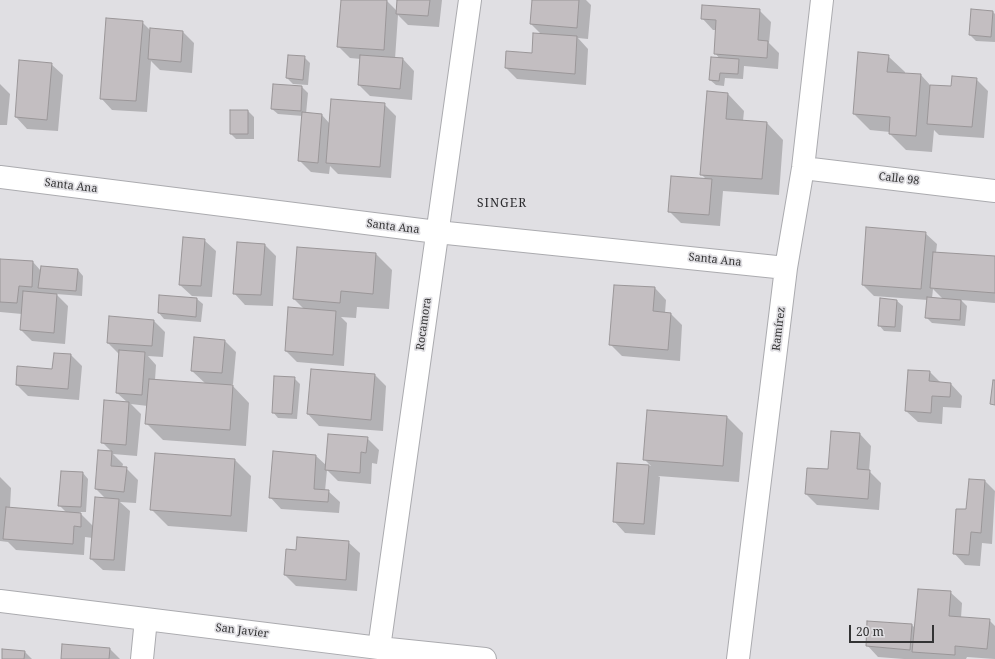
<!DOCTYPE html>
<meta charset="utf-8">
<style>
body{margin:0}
#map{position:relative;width:995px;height:659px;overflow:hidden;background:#e0dfe3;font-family:"Noto Serif",serif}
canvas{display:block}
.scale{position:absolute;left:849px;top:625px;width:85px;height:18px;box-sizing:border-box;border:2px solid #333334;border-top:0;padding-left:5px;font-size:12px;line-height:14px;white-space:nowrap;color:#333334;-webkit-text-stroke:3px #e0dfe3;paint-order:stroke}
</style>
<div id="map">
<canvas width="995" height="659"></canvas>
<div class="scale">20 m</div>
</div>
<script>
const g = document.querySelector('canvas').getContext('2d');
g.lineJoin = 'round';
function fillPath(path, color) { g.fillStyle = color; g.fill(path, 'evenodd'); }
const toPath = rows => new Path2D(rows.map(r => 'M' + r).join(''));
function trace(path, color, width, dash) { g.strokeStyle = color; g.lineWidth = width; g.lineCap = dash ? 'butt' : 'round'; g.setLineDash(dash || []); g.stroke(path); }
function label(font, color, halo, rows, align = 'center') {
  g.font = font + ' "Noto Serif",serif'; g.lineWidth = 3.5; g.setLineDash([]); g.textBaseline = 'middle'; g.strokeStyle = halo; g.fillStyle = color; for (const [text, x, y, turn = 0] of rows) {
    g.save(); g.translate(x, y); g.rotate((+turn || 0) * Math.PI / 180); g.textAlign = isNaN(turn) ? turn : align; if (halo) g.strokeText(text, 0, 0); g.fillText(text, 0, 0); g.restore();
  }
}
fillPath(toPath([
 [342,0,387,1,397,11,398,0,442,0,439,27,408,25,398,15,395,59,403,59,414,71,412,100,370,96,359,85,361,59,350,58,338,46],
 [533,0,586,0,591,5,588,39,578,38,588,49,586,85,517,79,506,68,532,54,542,35,531,24],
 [759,10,771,22,769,43,779,53,778,69,744,66,743,79,725,78,724,86,716,85,710,80,720,59,715,53,716,30,713,30,702,18],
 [972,10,993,12,995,14,995,42,976,41,970,35],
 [142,22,151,31,151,29,183,32,194,43,192,73,160,70,151,61,147,112,112,110,101,98],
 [888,56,905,72,905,74,921,75,931,86,952,87,976,79,988,91,984,138,939,135,934,130,932,152,906,150,890,134,890,132,870,130,854,114],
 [304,57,310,63,308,85,293,84,287,78],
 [51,64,63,75,58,131,27,129,16,117],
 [0,84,10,94,7,125,0,125],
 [302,87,308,93,306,114,322,115,330,124,384,104,396,116,391,178,338,174,330,166,329,174,311,172,300,161,303,116,278,114,272,109],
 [728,94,744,111,743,121,767,123,783,140,779,195,723,191,720,226,681,223,670,212,706,179,701,174],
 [248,111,254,117,254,139,236,139,231,134],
 [925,233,937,244,936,253,995,257,995,303,961,300,967,306,965,326,932,323,926,317,928,300,874,296,863,285],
 [933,289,943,299,932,298],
 [204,240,216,251,212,297,192,296,180,285],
 [265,245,276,256,273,306,245,305,234,293],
 [376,254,392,270,389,309,357,307,356,318,341,317,347,323,344,366,297,362,286,351,305,310,294,299],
 [0,260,33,262,41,271,78,270,83,276,82,296,56,294,68,306,65,344,32,341,21,330,22,314,0,312],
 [655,288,666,300,665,313,671,314,682,325,680,361,622,356,611,345],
 [197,299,203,304,201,322,164,319,159,313],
 [897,301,903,306,901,332,884,331,879,325],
 [153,320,165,332,163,357,148,356,156,365,155,380,206,384,192,371,225,341,236,352,233,384,231,384,249,403,246,446,163,440,147,424,148,406,131,404,141,414,137,456,113,454,123,464,122,468,126,468,138,480,136,503,120,502,130,511,125,571,103,570,91,559,93,538,85,537,84,555,16,550,8,542,0,541,0,477,11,488,10,508,66,512,59,505,83,473,88,479,86,512,79,512,94,527,106,499,96,489,99,451,112,452,102,442,127,402,117,393,120,355,108,343],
 [70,354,82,366,79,400,28,396,17,385,53,370],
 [930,372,941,383,951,384,962,396,961,408,943,407,942,424,918,422,906,411],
 [375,375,386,386,383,431,319,426,308,414],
 [294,378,300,384,297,419,278,418,273,412],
 [727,417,743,433,739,482,658,476,660,477,655,535,625,533,614,521,618,464,651,466,644,459],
 [860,434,871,446,869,471,881,483,879,510,817,505,806,494,829,470],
 [367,438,379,450,377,464,372,463,371,484,338,481,327,470,325,491,328,491,340,502,339,513,281,509,270,497,316,456,327,466],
 [235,460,251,476,247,532,168,526,151,509],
 [969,480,985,481,995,491,992,544,982,543,980,566,965,565,954,553,967,510],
 [348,542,360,553,357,591,296,586,285,575,296,551],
 [950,592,962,603,961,618,989,620,995,626,995,659,967,657,966,659,904,659,878,657,867,645,868,622,912,625,915,628],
 [110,649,120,659,62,659],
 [25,652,32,659,3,659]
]), '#0003');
const building = toPath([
 [341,0,387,0,384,50,337,47,341,0],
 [397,0,430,0,428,16,396,14,397,0],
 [532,0,579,0,577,28,530,24,532,0],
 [702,5,760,9,758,40,768,41,767,58,714,54,716,20,701,19,702,5],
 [971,9,993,11,991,37,969,35,971,9],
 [106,18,143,21,136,101,100,99,106,18],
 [150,28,183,31,181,62,148,59,150,28],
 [533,33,577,36,575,74,505,68,506,51,532,53,533,33],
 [858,52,889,55,887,72,921,74,916,136,889,134,890,117,853,114,858,52],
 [288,55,305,56,303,80,286,78,288,55],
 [360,55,403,58,400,89,358,85,360,55],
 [711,57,739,59,738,74,720,73,719,81,709,80,711,57],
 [19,60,52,63,47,120,15,117,19,60],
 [952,76,977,78,972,127,927,124,930,85,951,86,952,76],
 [273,84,302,86,301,111,271,109,273,84],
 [707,91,728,93,726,119,767,122,762,179,700,175,707,91],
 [331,99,385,103,380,167,326,163,331,99],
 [230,110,248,110,248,134,230,134,230,110],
 [302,112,322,114,318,163,298,161,302,112],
 [671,176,712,179,709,215,668,212,671,176],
 [866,227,926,232,921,289,862,285,866,227],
 [183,237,205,239,201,286,179,285,183,237],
 [237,242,265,244,261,295,233,294,237,242],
 [297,247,376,253,373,294,341,291,340,303,293,299,297,247],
 [933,252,995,256,995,293,930,288,933,252],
 [0,259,33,261,32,287,19,286,17,303,0,302,0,259],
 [41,266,78,269,76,291,38,288,41,266],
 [614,285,655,287,653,311,671,313,668,350,609,345,614,285],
 [23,291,57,294,54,333,20,330,23,291],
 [159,295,197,298,196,317,158,313,159,295],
 [927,297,961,300,960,320,925,318,927,297],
 [880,298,897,300,895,327,878,326,880,298],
 [288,307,336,311,333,355,285,351,288,307],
 [109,316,154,320,152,346,107,343,109,316],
 [194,337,225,340,222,373,191,371,194,337],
 [119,350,145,352,142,395,116,393,119,350],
 [54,353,71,354,68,389,16,385,17,366,52,369,54,353],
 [311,369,375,374,371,420,307,414,311,369],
 [908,370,930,371,929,381,951,383,950,397,932,396,931,413,905,411,908,370],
 [274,376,295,377,292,414,272,413,274,376],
 [149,379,233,385,230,430,145,424,149,379],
 [993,380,995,380,995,405,990,404,993,380],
 [104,400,129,402,126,445,101,443,104,400],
 [647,410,727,416,723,466,643,460,647,410],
 [831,431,860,433,857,469,870,470,868,499,805,494,807,468,828,469,831,431],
 [328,434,368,437,366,453,361,452,360,473,325,470,328,434],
 [98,450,112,451,111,466,127,467,124,492,95,489,98,450],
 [273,451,316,455,314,489,329,490,328,502,269,498,273,451],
 [155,453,235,459,231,516,150,510,155,453],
 [617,463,649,465,644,524,613,522,617,463],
 [61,471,83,472,81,507,58,506,61,471],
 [969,479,985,480,981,533,971,532,969,555,953,554,956,509,966,509,969,479],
 [95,497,119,499,114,560,90,559,95,497],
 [6,507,81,513,81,527,74,526,73,544,3,539,6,507],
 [297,537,349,541,346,580,284,575,286,549,296,550,297,537],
 [918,589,951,591,949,616,990,619,987,649,955,646,955,655,912,652,918,589],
 [867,621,912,624,910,650,866,646,867,621],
 [62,644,110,648,109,659,61,659,62,644],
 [2,649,25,651,24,659,2,659,2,649]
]);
fillPath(building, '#c3bec1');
trace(building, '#9a9698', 1);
const minor = toPath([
 [803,168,995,191],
 [0,177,437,232,786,268],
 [0,601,379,648,485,659],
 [379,648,470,0],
 [142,659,146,619],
 [738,659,786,268,803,168,822,0]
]);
trace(minor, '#ababaf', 24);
trace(minor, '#fff', 22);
label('11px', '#333334', '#e0dfe3', [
 ["Calle 98",899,179,7],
 ["Santa Ana",71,186,7],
 ["Santa Ana",393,227,7],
 ["Santa Ana",715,260,6],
 ["Rocamora",424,324,-82],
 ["Ramírez",779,329,-83],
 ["San Javier",242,631,7]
]);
g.letterSpacing = '1px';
label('12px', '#2b2b2e', '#e0dfe3', [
 ["SINGER",502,204]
]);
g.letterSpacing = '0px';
</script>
